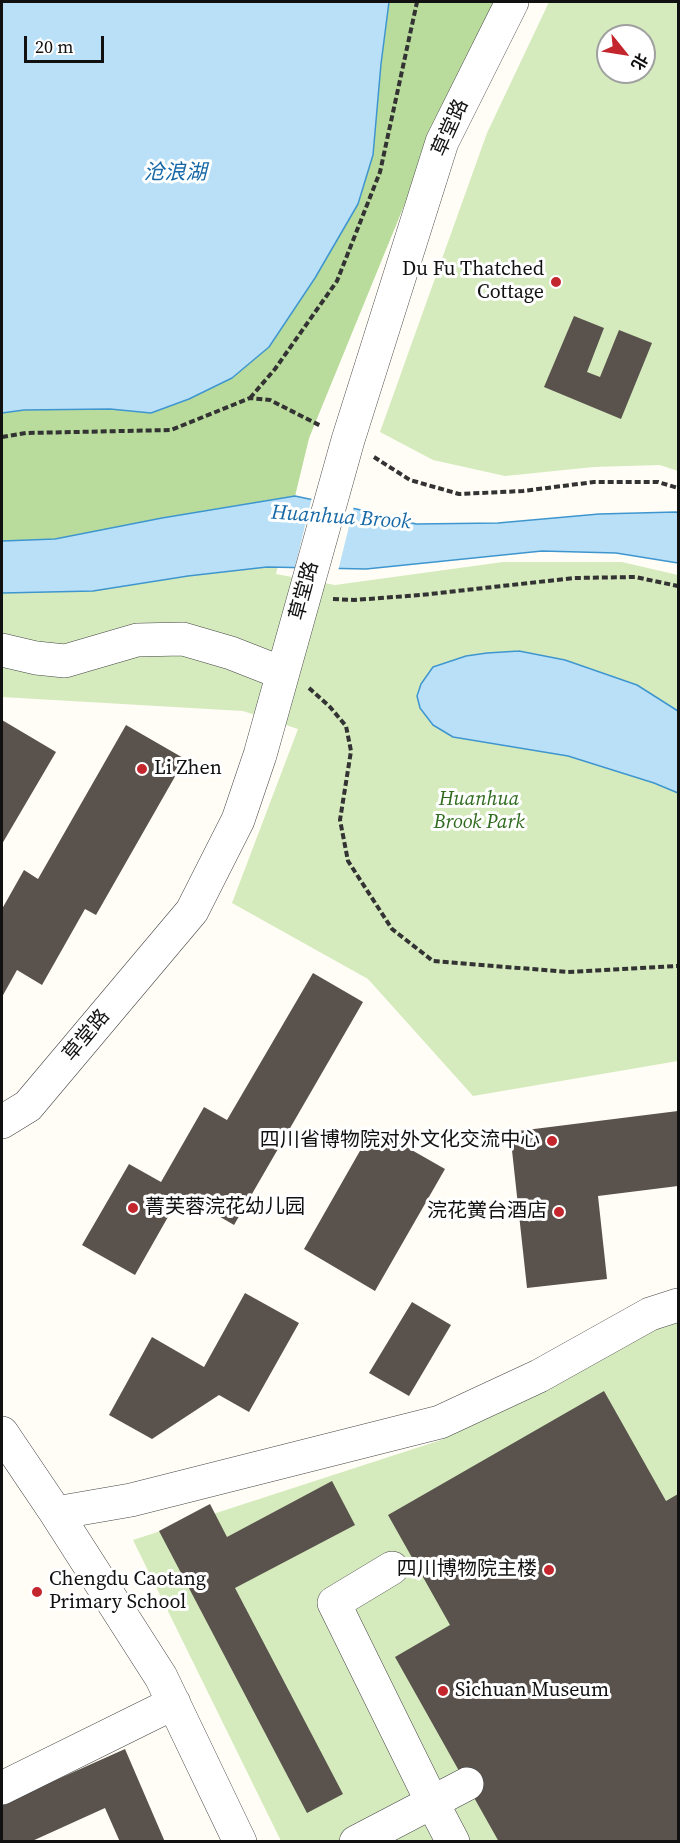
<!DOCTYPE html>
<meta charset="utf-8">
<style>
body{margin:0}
#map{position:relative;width:680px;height:1843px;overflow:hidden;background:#fffdf5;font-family:"Source Serif 4","Noto Sans SC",serif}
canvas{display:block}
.frame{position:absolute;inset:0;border:3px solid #111;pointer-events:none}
.north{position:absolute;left:596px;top:24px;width:60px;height:60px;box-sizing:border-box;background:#fff;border:2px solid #a0a0a0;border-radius:50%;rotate:120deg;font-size:16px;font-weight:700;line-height:24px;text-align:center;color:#111}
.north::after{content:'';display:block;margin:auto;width:21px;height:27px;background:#c4262e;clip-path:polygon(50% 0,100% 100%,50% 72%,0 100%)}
.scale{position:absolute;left:24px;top:36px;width:80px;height:27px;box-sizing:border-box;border:3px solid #111;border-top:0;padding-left:8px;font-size:18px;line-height:21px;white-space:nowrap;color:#111;-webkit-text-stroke:4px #fff;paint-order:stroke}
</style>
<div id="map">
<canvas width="680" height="1843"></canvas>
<div class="frame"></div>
<div class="north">北</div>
<div class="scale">20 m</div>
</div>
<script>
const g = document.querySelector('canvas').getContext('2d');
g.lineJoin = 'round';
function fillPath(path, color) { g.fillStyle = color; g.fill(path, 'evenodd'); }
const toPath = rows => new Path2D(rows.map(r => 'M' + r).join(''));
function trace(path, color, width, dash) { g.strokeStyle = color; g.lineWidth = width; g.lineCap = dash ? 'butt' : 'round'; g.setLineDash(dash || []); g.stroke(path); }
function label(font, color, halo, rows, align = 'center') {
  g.font = font + ' "Source Serif 4","Noto Sans SC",serif'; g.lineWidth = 6; g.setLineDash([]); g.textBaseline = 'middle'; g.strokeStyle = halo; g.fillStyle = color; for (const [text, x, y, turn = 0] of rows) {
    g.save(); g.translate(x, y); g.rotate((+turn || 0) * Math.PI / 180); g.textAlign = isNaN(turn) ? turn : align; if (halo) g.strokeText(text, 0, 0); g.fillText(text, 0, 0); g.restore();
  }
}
fillPath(toPath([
 [2,2,496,2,423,159,309,438,276,574,335,585,503,562,622,562,678,575,678,1061,473,1096,368,979,232,903,298,729,243,711,2,697],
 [549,2,678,2,678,471,660,465,594,467,505,476,433,460,380,432,487,133],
 [608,36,644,36,644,72,608,72],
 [678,1321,678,1841,281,1841,133,1540,441,1440,649,1331]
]), '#d5ebbd');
fillPath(toPath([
 [389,2,496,2,423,159,309,438,295,496,162,518,55,539,2,541,2,413,24,410,110,409,151,413,189,399,232,378,269,347,381,64]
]), '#b9dc9c');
const water = toPath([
 [2,2,389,2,381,64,373,155,358,204,315,278,269,347,232,378,189,399,151,413,110,409,24,410,2,413,2,2],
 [295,496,361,510,416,524,498,523,599,514,676,512,678,513,678,563,616,553,542,551,366,569,267,567,188,576,93,591,2,593,2,541,55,539,162,518,295,496],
 [519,651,565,660,637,685,678,711,678,793,654,783,568,756,453,737,433,725,420,708,417,696,421,684,433,667,466,656,487,653,519,651]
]);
fillPath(water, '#b9e0f7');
trace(water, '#3f96cf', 1.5);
fillPath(toPath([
 [312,497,354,506,338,571,294,571]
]), '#fffdf5');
fillPath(toPath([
 [574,316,604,328,587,372,600,377,619,330,652,343,621,419,544,387],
 [2,720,56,752,2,844],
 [126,725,185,759,96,915,85,909,42,985,17,970,2,997,2,909,24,870,38,879],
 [313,973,363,1002,234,1225,181,1194,135,1275,82,1245,129,1164,161,1182,204,1107,227,1120],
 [678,1111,678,1186,598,1196,607,1279,527,1288,510,1132],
 [373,1128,445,1169,375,1291,304,1249],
 [245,1293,299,1323,249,1412,219,1395,152,1439,109,1415,152,1337,204,1367],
 [412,1302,451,1325,409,1396,369,1373],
 [604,1391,666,1501,678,1494,678,1842,499,1842,395,1657,450,1625,388,1515],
 [332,1481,355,1525,235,1588,343,1794,307,1813,159,1531,210,1504,227,1537],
 [125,1749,165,1842,120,1842,105,1808,30,1842,2,1842,2,1804]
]), '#5a524d');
const minor = toPath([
 [2,650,36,658,65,661,137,640,183,639,231,653,282,673],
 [2,1122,28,1106,192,911,238,820,260,755,348,440,442,142,512,2],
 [2,1433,56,1513,161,1677,240,1842],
 [56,1513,131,1500,440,1422,539,1376,650,1314,678,1305],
 [392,1568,334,1603,432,1802,453,1842],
 [2,1788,174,1703],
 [356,1842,467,1784]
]);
trace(minor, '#444', 34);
trace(toPath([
 [250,398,275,369,337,281,380,172,417,2],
 [2,437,26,433,171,430,250,398,270,400,321,426],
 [374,457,410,480,459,494,523,491,594,482,658,482,678,488],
 [333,599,354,600,421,595,574,578,635,577,678,586],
 [309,688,330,707,346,726,351,751,340,820,348,861,392,929,433,961,568,972,678,966]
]), '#333', 4, [6, 3]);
trace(minor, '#fff', 33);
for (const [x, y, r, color] of [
 [556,282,6,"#c4262e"],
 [142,769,6,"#c4262e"],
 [552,1141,6,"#c4262e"],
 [133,1208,6,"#c4262e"],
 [559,1212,6,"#c4262e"],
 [549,1570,6,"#c4262e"],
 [37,1592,6,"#c4262e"],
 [443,1691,6,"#c4262e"]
]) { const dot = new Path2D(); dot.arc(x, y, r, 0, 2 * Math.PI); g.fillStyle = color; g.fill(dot); trace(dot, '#fff', 2); }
label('20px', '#111', '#fff', [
 ["草堂路",451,128,-66],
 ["草堂路",305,591,-75],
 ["草堂路",87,1036,-50]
]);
label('20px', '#111', '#fff', [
 ["Du Fu Thatched",544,270],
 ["Cottage",544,293],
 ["Li Zhen",154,769,"left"],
 ["四川省博物院对外文化交流中心",540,1141],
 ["菁芙蓉浣花幼儿园",145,1208,"left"],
 ["浣花黉台酒店",547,1212],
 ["四川博物院主楼",537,1570],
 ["Chengdu Caotang",49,1580,"left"],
 ["Primary School",49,1603,"left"],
 ["Sichuan Museum",455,1691,"left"]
], 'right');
label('italic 20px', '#2f6b1f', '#fff', [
 ["Huanhua",479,800],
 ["Brook Park",479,823]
]);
label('italic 21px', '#1768a6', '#fff', [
 ["沧浪湖",175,174],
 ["Huanhua Brook",341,518,4]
]);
</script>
